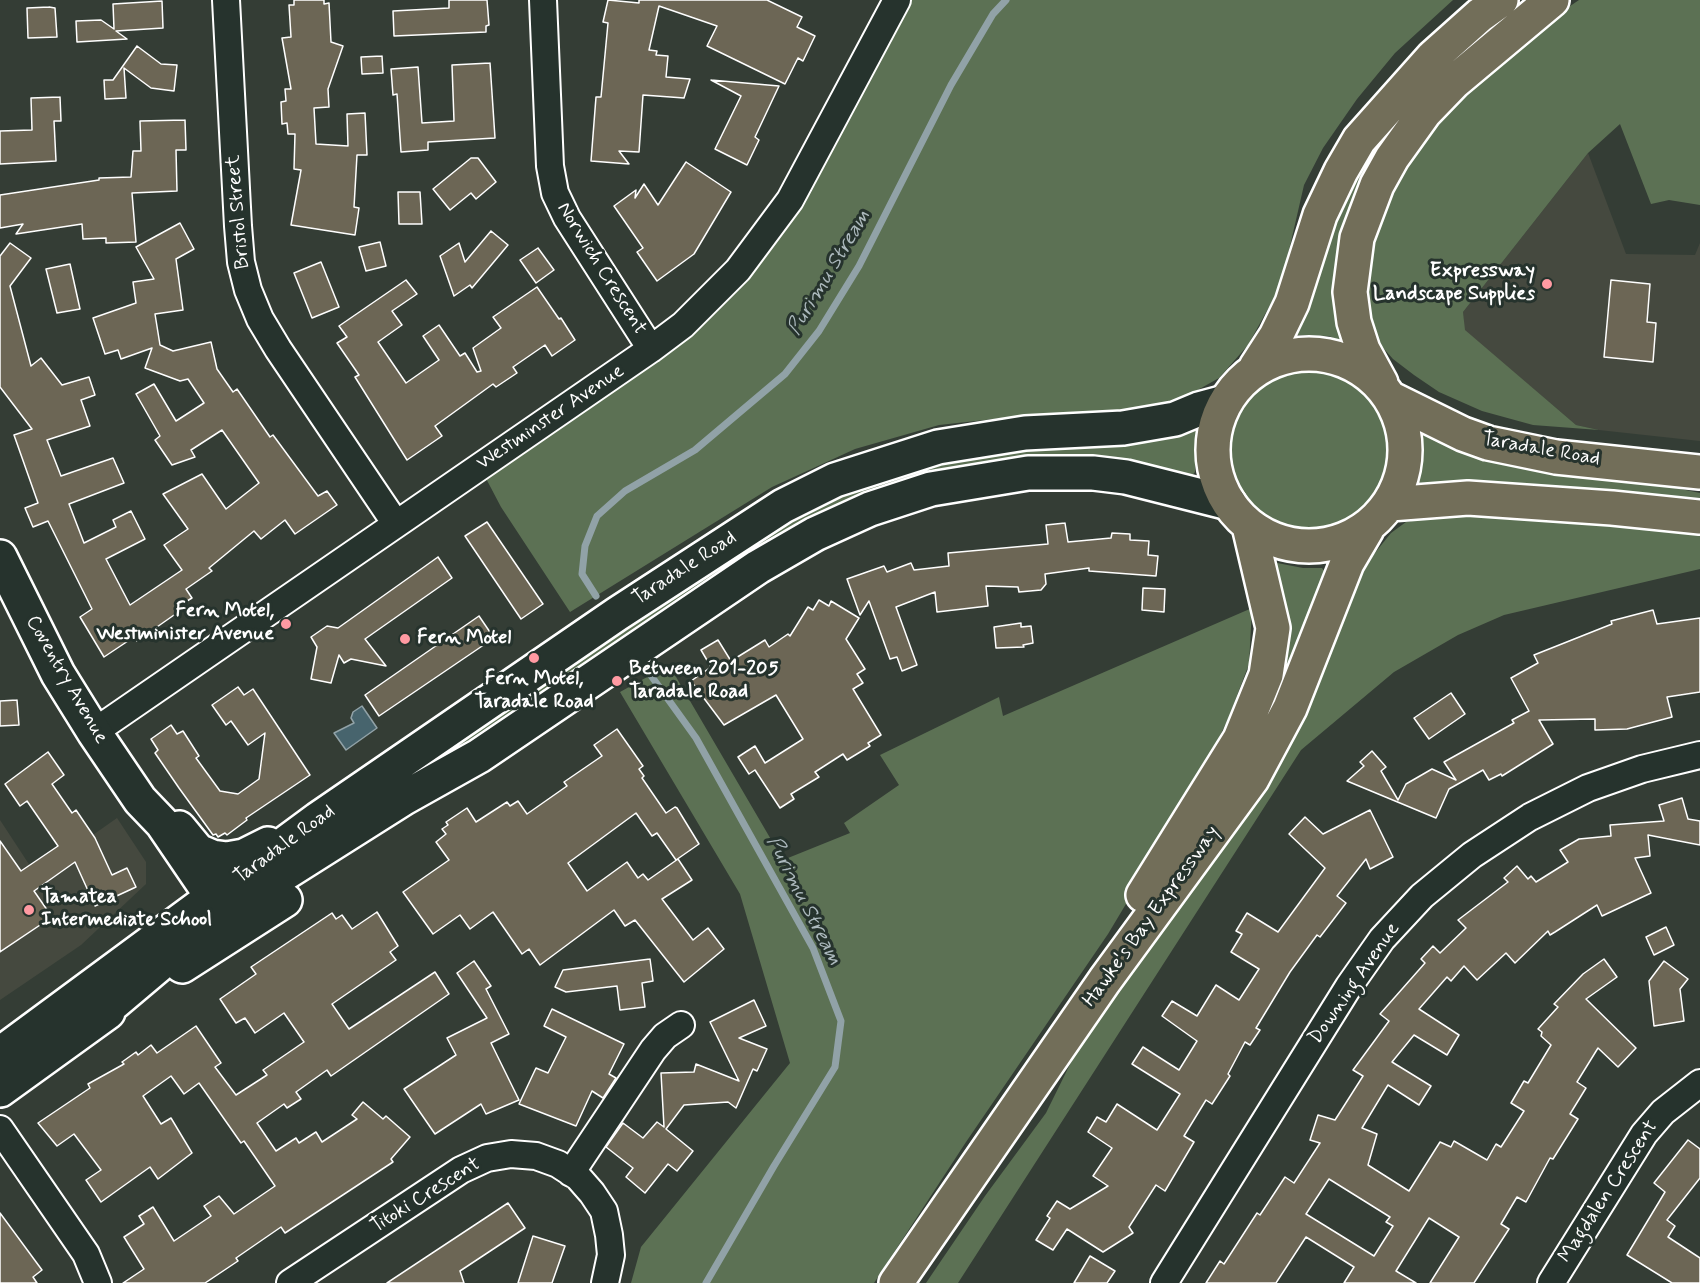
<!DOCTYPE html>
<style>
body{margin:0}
canvas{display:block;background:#343d35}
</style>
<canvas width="1700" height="1283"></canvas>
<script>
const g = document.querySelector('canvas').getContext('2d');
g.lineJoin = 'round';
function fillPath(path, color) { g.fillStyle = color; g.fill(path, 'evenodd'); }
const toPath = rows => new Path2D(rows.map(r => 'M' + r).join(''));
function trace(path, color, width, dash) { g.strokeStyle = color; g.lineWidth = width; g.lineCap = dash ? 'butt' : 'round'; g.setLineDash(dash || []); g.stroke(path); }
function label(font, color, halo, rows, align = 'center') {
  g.font = font + ' Mynerve,sans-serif'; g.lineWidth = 6; g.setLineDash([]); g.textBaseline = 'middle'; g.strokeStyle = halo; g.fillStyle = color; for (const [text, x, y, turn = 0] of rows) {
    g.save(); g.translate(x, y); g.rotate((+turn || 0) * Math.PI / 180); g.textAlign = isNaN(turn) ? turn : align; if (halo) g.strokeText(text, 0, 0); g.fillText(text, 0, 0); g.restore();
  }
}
fillPath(toPath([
 [1588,153,1626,254,1695,255,1700,243,1700,441,1599,430,1576,425,1464,330,1463,312],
 [117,818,146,862,146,884,81,945,0,1000,0,820,36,875]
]), '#45493f');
fillPath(toPath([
 [904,0,1453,0,1395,53,1357,99,1323,148,1304,185,1281,285,1248,345,1219,378,1178,401,1152,410,1093,414,1049,413,939,425,855,449,772,487,570,612,501,507,480,467,737,278],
 [1530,0,1380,155,1348,345,1329,336,1294,335,1323,249,1357,168,1415,95,1494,24],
 [1579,0,1700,0,1700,205,1669,200,1651,204,1620,124,1588,153,1463,312,1465,330,1576,425,1599,430,1533,425,1482,411,1439,392,1414,375,1393,359,1377,341,1366,307,1363,274,1386,198,1410,157,1461,92,1526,36],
 '1231 451a79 79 0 1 1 158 0a79 79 0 1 1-158 0Z',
 [1196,426,1195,472,1191,477,969,468,491,732,247,886,753,538,849,488,959,455],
 [1419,433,1460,450,1561,473,1661,485,1700,493,1700,504,1415,488,1420,452],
 [1466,512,1499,517,1700,532,1700,569,1504,615,1458,635,1394,672,1301,750,958,1283,926,1283,985,1196,1046,1113,1081,1042,1374,554,1391,533,1406,522],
 [1272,562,1303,568,1322,568,1326,573,1303,638,1260,738],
 [1252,608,1249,664,1228,719,1190,797,1108,934,966,1142,874,1283,631,1283,641,1247,790,1063,740,894,620,692,669,665,783,860,850,833,844,823,899,785,880,755,999,697,1003,716]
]), '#5c7154');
const water = toPath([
 [362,706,377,728,346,750,334,733,354,723,351,718,353,712,362,706]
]);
fillPath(water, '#47646d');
trace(water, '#91a2a7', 1.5);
trace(toPath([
 [596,596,582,574,585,546,597,516,625,491,695,450,785,374,819,331,859,266,951,85,993,14,1006,0],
 [647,670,696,738,813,948,841,1021,835,1067,774,1166,706,1283]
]), '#91a2a7', 7);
const building = toPath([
 [294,0,324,0,324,4,329,3,331,42,343,46,328,89,329,107,314,108,316,144,348,146,347,114,365,113,367,155,357,155,354,207,359,208,355,235,291,225,301,170,294,169,295,134,288,134,287,123,282,124,281,102,286,101,285,89,291,89,282,38,291,37,289,5,294,5,294,0],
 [449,0,487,0,489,25,486,26,486,32,394,36,393,11,449,8,449,0],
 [608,0,639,3,639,0,767,0,802,17,797,27,815,36,803,61,798,58,785,84,707,46,717,26,659,6,649,50,657,51,656,55,668,56,666,77,690,79,684,98,643,95,639,152,619,151,629,164,591,161,596,97,601,97,608,23,603,22,608,0],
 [162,1,163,28,116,31,127,39,77,42,76,21,101,20,114,29,113,4,162,1],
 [49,7,55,8,57,37,28,38,27,8,49,7],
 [137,46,161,64,177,65,174,91,151,88,124,68,126,98,105,99,104,80,113,80,137,46],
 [382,56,383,73,362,74,361,57,382,56],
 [490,63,495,138,428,142,428,150,401,152,397,94,393,95,391,69,418,67,422,123,454,121,452,65,490,63],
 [711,80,779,86,755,137,759,140,747,165,715,149,741,96,711,80],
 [60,97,61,121,54,121,56,161,0,164,0,131,32,130,31,98,60,97],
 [185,120,186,150,176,150,177,191,132,193,136,242,106,243,106,238,83,239,82,224,16,234,23,224,0,228,0,195,99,180,99,178,131,177,133,151,141,151,140,121,185,120],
 [471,158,478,158,496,182,476,199,471,193,450,210,433,189,471,158],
 [686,162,731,192,694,254,657,281,637,252,643,248,614,206,636,190,635,198,644,184,658,205,686,162],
 [398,192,420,192,422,224,399,224,398,192],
 [180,223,194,249,176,259,183,310,155,314,160,345,173,351,211,342,217,369,233,392,237,389,270,437,273,435,318,496,327,491,337,505,295,534,285,520,261,539,254,531,209,568,212,571,186,589,192,598,182,604,184,608,137,641,134,637,104,657,80,617,92,609,48,521,33,527,25,508,38,503,14,435,32,429,0,387,0,256,10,243,31,258,10,286,31,366,41,358,62,385,89,377,95,395,81,400,90,426,47,440,61,476,113,458,124,483,69,504,84,543,116,527,113,520,131,511,145,539,106,559,130,605,182,570,164,545,188,529,163,494,202,474,226,509,259,483,222,430,191,450,195,457,172,465,155,440,160,436,136,394,154,384,176,421,204,403,188,379,180,381,145,368,152,348,121,359,118,350,105,354,93,318,136,303,133,282,154,279,136,247,180,223],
 [491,231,508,245,472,288,470,285,454,296,440,256,459,243,465,262,491,231],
 [380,242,386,266,366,271,359,247,380,242],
 [538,248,554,270,536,283,520,260,538,248],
 [321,262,339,307,312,318,294,273,321,262],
 [70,264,80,309,57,313,46,269,70,264],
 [406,280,417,294,392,311,402,325,378,342,406,383,439,360,423,336,439,325,460,356,465,353,477,372,481,371,473,348,501,328,493,317,537,287,559,319,561,318,575,340,552,356,545,345,513,367,517,373,496,387,493,384,435,426,442,436,407,460,355,377,359,375,337,343,347,337,339,326,406,280],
 [1611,280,1650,284,1647,322,1656,323,1653,362,1604,357,1611,280],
 [487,522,543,604,521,619,465,536,487,522],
 [1065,523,1068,542,1111,538,1112,533,1130,534,1130,540,1149,541,1148,555,1158,556,1156,576,1089,571,1089,568,1045,574,1046,584,1041,590,1019,592,1018,587,986,586,988,606,937,612,935,592,896,607,917,665,902,671,897,657,890,659,869,601,860,615,847,579,884,566,887,572,911,563,914,570,949,566,948,553,1048,544,1046,525,1065,523],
 [438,557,452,578,365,639,386,666,351,659,344,663,339,655,331,683,311,679,317,647,311,637,327,626,338,628,438,557],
 [1143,588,1165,589,1164,612,1142,610,1143,588],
 [819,600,829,606,831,601,859,618,846,639,865,669,857,674,863,683,853,689,881,735,868,743,870,746,847,760,843,754,815,772,819,777,791,794,794,799,780,808,755,770,749,774,738,757,755,746,765,763,803,739,776,695,724,725,691,681,711,667,701,650,718,640,731,661,765,640,769,647,788,634,790,636,808,607,813,610,819,600],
 [1653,610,1657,624,1700,618,1700,692,1667,697,1672,717,1627,729,1595,730,1595,719,1539,720,1553,744,1502,776,1501,774,1489,780,1483,770,1449,789,1436,818,1347,781,1364,766,1360,762,1372,751,1386,767,1381,771,1398,800,1406,784,1432,769,1456,780,1444,762,1514,723,1512,720,1529,711,1511,678,1538,663,1534,655,1612,624,1611,621,1653,610],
 [479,616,494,638,379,716,365,695,479,616],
 [1021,623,1021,627,1031,626,1033,643,1023,645,1024,647,996,648,994,627,1021,623],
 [238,687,244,695,253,689,310,775,246,818,247,820,227,835,225,833,218,837,216,834,213,835,179,788,155,753,158,750,151,739,171,725,177,734,183,731,199,756,196,758,220,791,238,794,259,779,265,733,248,745,231,721,226,725,212,705,238,687],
 [1451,693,1465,714,1429,739,1414,718,1451,693],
 [17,700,19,725,0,726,0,701,17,700],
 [617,729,643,766,639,769,644,776,642,778,666,813,675,807,677,808,699,844,676,860,657,833,652,836,636,813,568,863,587,891,627,862,638,878,643,874,648,880,678,859,692,880,662,899,693,940,708,928,724,949,684,982,635,920,625,926,614,910,540,965,529,949,522,954,493,912,470,929,460,915,433,934,403,892,449,860,436,842,446,834,442,829,448,825,446,822,467,808,476,822,507,802,510,806,518,801,527,814,567,786,564,782,602,756,594,745,617,729],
 [48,752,64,775,52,784,72,813,76,810,95,838,112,875,127,868,136,887,95,906,75,862,34,891,52,917,0,952,0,841,21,871,58,846,27,801,20,806,5,784,48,752],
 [1682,798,1688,819,1700,821,1700,845,1648,835,1650,856,1635,858,1651,893,1602,916,1597,905,1555,932,1550,935,1548,931,1515,963,1506,953,1477,980,1464,966,1451,981,1447,977,1419,1009,1459,1035,1447,1055,1414,1035,1392,1062,1431,1086,1419,1105,1388,1085,1362,1128,1377,1134,1368,1165,1409,1191,1440,1142,1451,1147,1454,1141,1487,1160,1496,1144,1501,1147,1524,1111,1511,1103,1524,1081,1528,1083,1551,1045,1541,1036,1542,1032,1538,1029,1558,1007,1554,1004,1583,974,1604,959,1617,977,1586,999,1636,1048,1618,1067,1598,1048,1577,1082,1586,1088,1570,1114,1578,1119,1553,1159,1550,1158,1526,1202,1517,1197,1501,1224,1509,1229,1474,1283,1430,1283,1459,1237,1429,1218,1396,1271,1416,1283,1344,1283,1354,1267,1306,1237,1276,1283,1206,1283,1220,1261,1224,1264,1257,1213,1260,1215,1285,1177,1294,1183,1320,1143,1310,1140,1318,1115,1335,1120,1363,1076,1353,1070,1389,1021,1380,1014,1425,963,1421,959,1433,946,1440,953,1466,928,1458,920,1508,882,1504,878,1517,866,1528,879,1531,876,1536,882,1568,862,1560,850,1579,839,1611,836,1610,825,1664,821,1659,805,1682,798],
 [1329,1179,1390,1217,1386,1222,1393,1226,1374,1256,1306,1214,1329,1179],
 [1370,810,1393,857,1370,869,1366,859,1337,896,1346,903,1320,937,1317,935,1290,972,1256,1028,1260,1030,1250,1045,1245,1042,1228,1074,1230,1076,1212,1104,1206,1100,1184,1136,1194,1142,1165,1191,1156,1185,1129,1227,1133,1233,1103,1252,1067,1229,1053,1250,1036,1240,1050,1218,1047,1216,1057,1201,1070,1209,1108,1186,1093,1176,1112,1148,1088,1132,1097,1117,1106,1122,1117,1104,1157,1130,1180,1094,1132,1064,1143,1047,1179,1070,1197,1041,1162,1016,1172,1001,1197,1016,1216,985,1239,1000,1259,969,1231,952,1242,934,1236,931,1247,913,1278,932,1325,868,1289,834,1305,817,1323,834,1370,810],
 [377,912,398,946,390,952,396,960,332,1004,349,1029,435,972,449,994,331,1076,327,1070,296,1092,301,1099,287,1108,284,1104,257,1123,276,1151,296,1138,299,1143,316,1132,322,1142,357,1119,352,1115,363,1102,383,1119,386,1116,410,1137,391,1159,393,1162,285,1233,281,1227,236,1258,238,1261,205,1283,123,1283,144,1269,124,1237,144,1224,139,1216,153,1207,174,1241,211,1216,204,1206,219,1196,234,1214,275,1186,244,1141,241,1143,199,1083,184,1094,171,1076,143,1096,161,1124,171,1118,192,1153,158,1179,150,1167,101,1202,86,1180,101,1170,74,1134,57,1146,38,1123,90,1088,88,1084,124,1064,122,1062,136,1052,138,1055,151,1045,157,1053,196,1026,221,1063,215,1067,236,1095,267,1075,263,1070,304,1042,284,1013,255,1033,245,1018,236,1023,220,999,256,974,251,967,332,913,336,919,342,915,352,929,377,912],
 [1666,927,1674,945,1654,955,1646,937,1666,927],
 [650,959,653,981,642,983,645,1007,620,1010,617,986,566,992,555,987,563,970,650,959],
 [474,961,491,986,486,989,509,1034,491,1043,519,1100,486,1114,481,1104,435,1134,404,1089,456,1055,447,1038,487,1018,457,973,474,961],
 [1664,961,1688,979,1680,989,1684,1021,1654,1026,1649,981,1664,961],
 [754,1000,766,1026,739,1038,767,1049,757,1071,753,1069,736,1108,728,1102,684,1105,666,1129,693,1151,677,1171,668,1164,645,1193,626,1177,633,1168,606,1147,623,1123,643,1138,657,1122,664,1127,661,1073,694,1072,696,1064,739,1081,710,1022,754,1000],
 [552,1009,624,1044,609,1074,616,1078,603,1098,592,1091,576,1126,519,1104,536,1068,548,1073,566,1037,544,1026,552,1009],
 [1688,1140,1700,1149,1700,1178,1667,1220,1675,1226,1668,1237,1700,1258,1700,1283,1672,1283,1627,1255,1665,1192,1654,1183,1688,1140],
 [508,1203,525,1228,460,1271,464,1283,387,1283,508,1203],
 [0,1213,42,1270,33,1277,37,1283,0,1283,0,1213],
 [533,1236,565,1246,552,1283,518,1283,533,1236],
 [1090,1256,1115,1271,1107,1283,1074,1283,1090,1256]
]);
fillPath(building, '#6c6655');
trace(building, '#fff', 1.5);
const street = toPath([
 [226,0,238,226,241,262,248,290,260,319,278,349,396,524],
 [543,0,550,166,555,193,567,218,651,349],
 [94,732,651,349,683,325,738,270,790,200,897,0],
 [0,1129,86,1254,98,1283],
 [571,1173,653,1050,665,1036,681,1025],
 [290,1283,461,1170,487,1158,511,1154,536,1156,558,1164,578,1177,592,1193,604,1211,609,1235,611,1255,605,1283],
 [1164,1283,1349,986,1382,939,1422,896,1472,855,1530,817,1588,788,1642,769,1700,755],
 [1551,1283,1644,1134,1663,1112,1700,1083]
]);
const secondary = toPath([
 [0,557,58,674,94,732,140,800,162,823,213,898,215,905,215,911,198,932,89,1024],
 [179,828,198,851,212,857,227,859,244,856,268,844],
 [230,908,404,798,479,756,758,567,815,534,870,509,931,489,1028,473,1093,473,1126,477,1229,503],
 [182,966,285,900],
 [0,1054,318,819,617,614,783,506,835,480,938,447,1025,433,1123,428,1175,419,1199,409,1225,402],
 [0,1090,108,1012]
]);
const highway = toPath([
 '1213 450a96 96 0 1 1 192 0a96 96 0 1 1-192 0Z',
 [1256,367,1276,336,1292,303,1320,215,1341,171,1359,140,1433,57,1480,15,1501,0],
 [1381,383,1363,350,1354,322,1350,292,1357,238,1377,185,1392,158,1425,112,1454,82,1552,0],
 [1390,398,1463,434,1488,443,1556,457,1700,472],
 [1390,504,1468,498,1612,508,1700,517],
 [1143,895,1240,739,1266,675,1273,628,1249,526],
 [896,1283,1105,980,1252,779,1290,708,1347,563,1367,529]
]);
trace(street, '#fff', 30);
trace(secondary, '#fff', 38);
trace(highway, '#fff', 38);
trace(street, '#26332d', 26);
trace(secondary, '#26332d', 33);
trace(highway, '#726e59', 33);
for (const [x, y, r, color] of [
 [1547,284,6,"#ff9aa2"],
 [286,624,6,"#ff9aa2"],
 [405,639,6,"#ff9aa2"],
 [534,658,6,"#ff9aa2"],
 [617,681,6,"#ff9aa2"],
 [29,910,6,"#ff9aa2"]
]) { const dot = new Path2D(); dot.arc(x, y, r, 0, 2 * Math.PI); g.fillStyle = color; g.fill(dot); trace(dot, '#26332d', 2); }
label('20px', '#fff', '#26332d', [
 ["Bristol Street",239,212,-95],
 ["Norwich Crescent",601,269,58],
 ["Westminster Avenue",551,418,-34],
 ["Taradale Road",1541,450,10],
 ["Taradale Road",685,569,-33],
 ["Coventry Avenue",66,680,60],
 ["Taradale Road",285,845,-36],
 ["Hawke's Bay Expressway",1152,917,-54],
 ["Downing Avenue",1355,984,-55],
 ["Magdalen Crescent",1609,1192,-57],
 ["Titoki Crescent",426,1196,-32]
]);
label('bold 20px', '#fff', '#26332d', [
 ["Expressway",1535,272,"right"],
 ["Landscape Supplies",1535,295,"right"],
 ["Fern Motel,",274,612,"right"],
 ["Westminister Avenue",274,635,"right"],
 ["Fern Motel",417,639],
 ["Between 201-205",629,670],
 ["Taradale Road",629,693],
 ["Fern Motel,",534,680,"center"],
 ["Taradale Road",534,703,"center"],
 ["Tamatea",41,898],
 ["Intermediate School",41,921]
], 'left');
label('italic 21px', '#acb9bd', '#26332d', [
 ["Purimu Stream",830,273,-59],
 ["Purimu Stream",803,901,63]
]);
</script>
